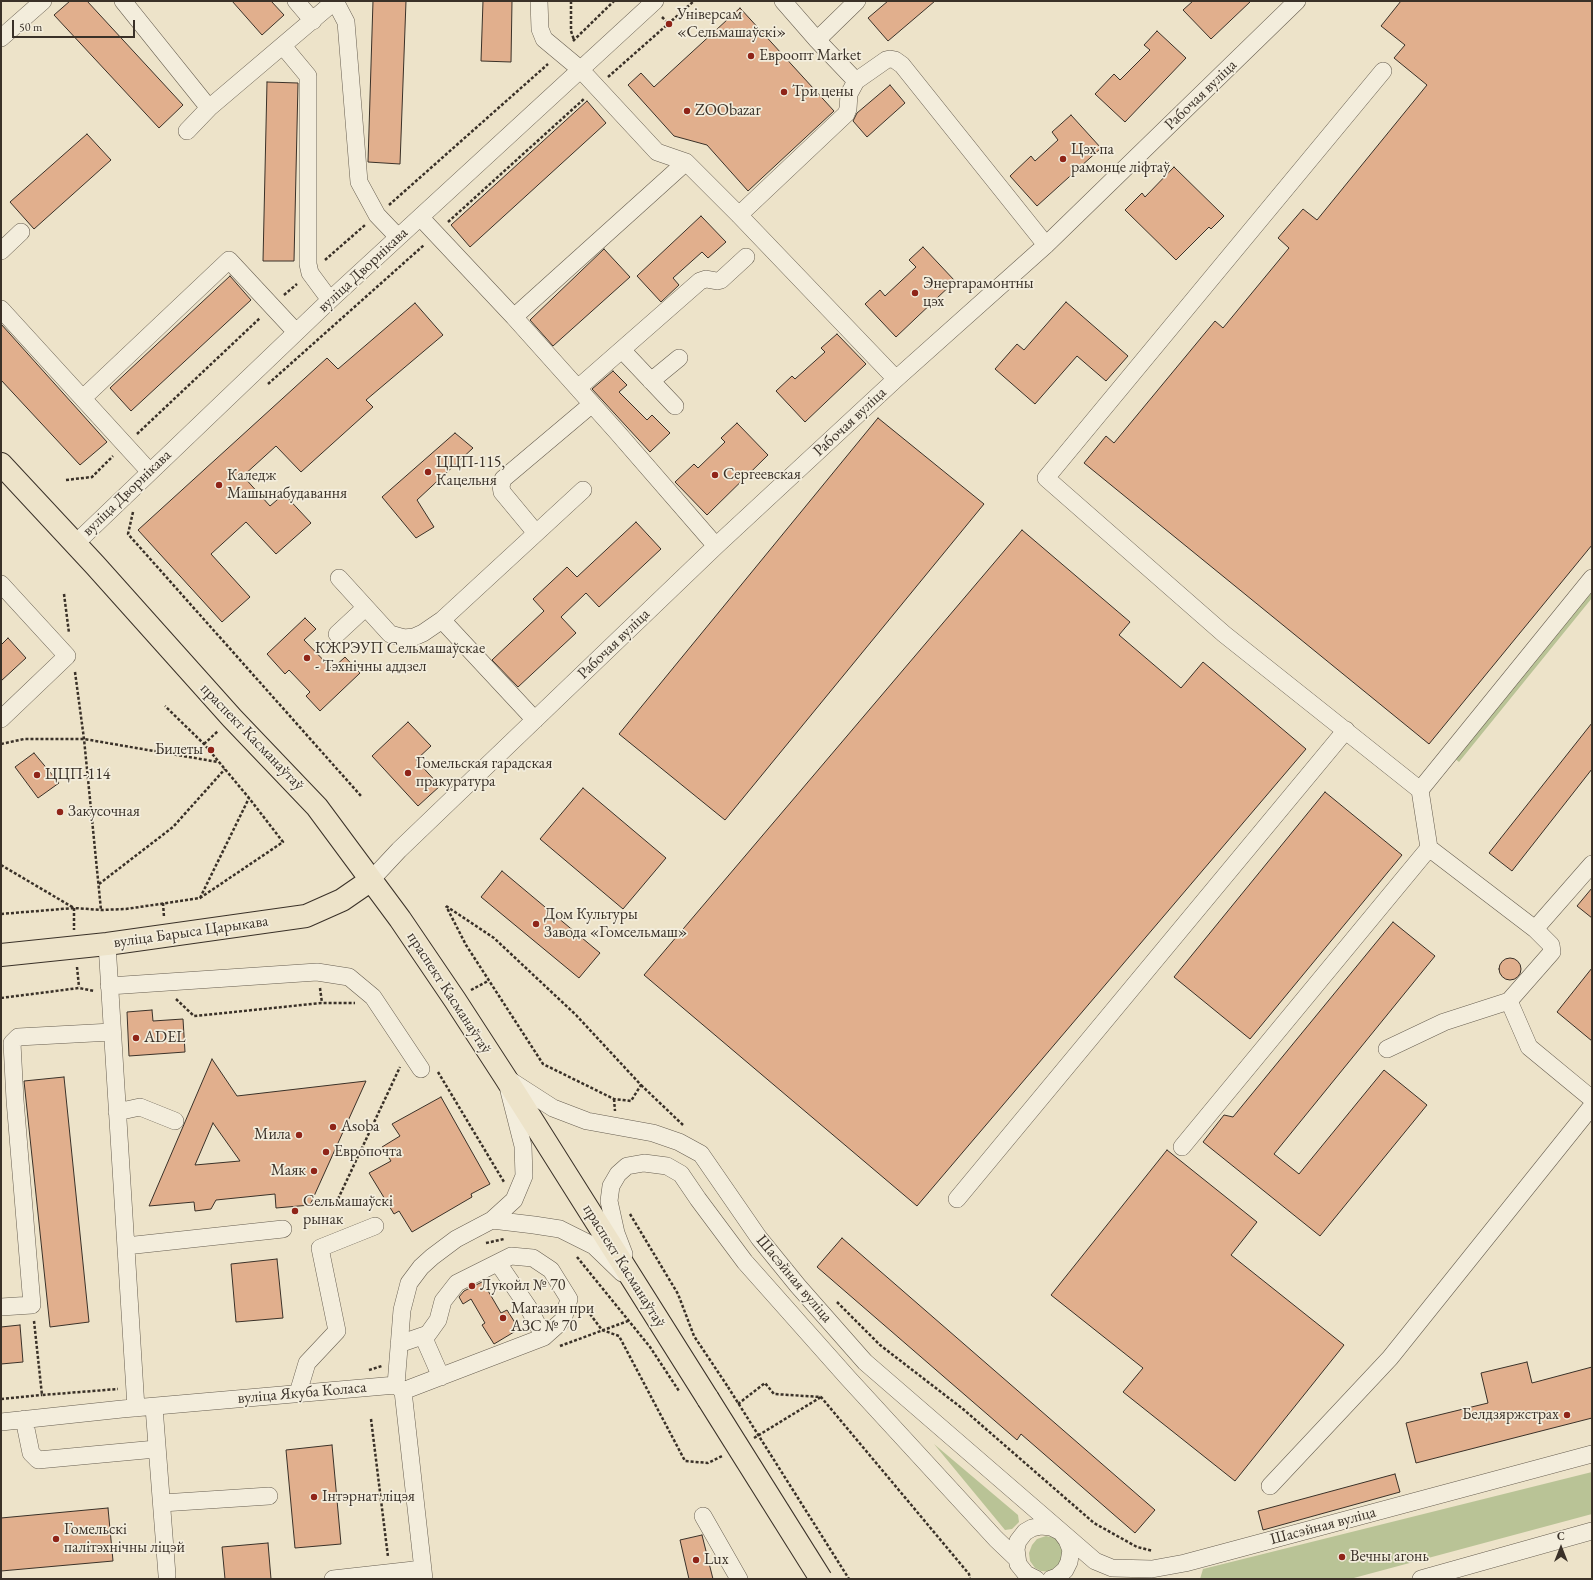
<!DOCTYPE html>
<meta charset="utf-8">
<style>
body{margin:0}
#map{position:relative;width:1593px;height:1580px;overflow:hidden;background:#ede3c9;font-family:"EB Garamond",serif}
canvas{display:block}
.frame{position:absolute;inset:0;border:2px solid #3a3128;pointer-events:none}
.north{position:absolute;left:1541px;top:1528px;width:40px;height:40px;-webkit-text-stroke:3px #f3eddc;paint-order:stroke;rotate:0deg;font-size:11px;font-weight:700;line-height:16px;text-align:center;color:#3a3128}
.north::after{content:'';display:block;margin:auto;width:14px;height:18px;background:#3a3128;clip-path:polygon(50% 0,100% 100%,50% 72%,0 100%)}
.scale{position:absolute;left:12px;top:20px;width:123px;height:18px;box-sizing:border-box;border:2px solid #3a3128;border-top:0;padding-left:5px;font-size:12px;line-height:14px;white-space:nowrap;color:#3a3128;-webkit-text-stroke:3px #f3eddc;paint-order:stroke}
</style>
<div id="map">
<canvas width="1593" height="1580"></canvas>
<div class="frame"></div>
<div class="north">С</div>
<div class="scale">50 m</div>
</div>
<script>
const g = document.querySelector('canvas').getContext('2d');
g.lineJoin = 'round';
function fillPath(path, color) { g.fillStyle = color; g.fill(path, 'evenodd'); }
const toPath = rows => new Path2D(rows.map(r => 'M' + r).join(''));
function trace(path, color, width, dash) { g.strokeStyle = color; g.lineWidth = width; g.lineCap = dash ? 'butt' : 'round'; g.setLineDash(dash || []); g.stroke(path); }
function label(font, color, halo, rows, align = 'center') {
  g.font = font + ' "EB Garamond",serif'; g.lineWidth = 3.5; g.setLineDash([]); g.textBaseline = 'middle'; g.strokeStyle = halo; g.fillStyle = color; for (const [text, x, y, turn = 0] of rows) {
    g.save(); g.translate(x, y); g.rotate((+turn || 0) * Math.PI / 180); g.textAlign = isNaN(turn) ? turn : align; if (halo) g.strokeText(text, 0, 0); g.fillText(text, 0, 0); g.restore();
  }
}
fillPath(toPath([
 [1592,587,1592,598,1459,762,1454,758],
 [934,1444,1018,1515,1019,1522,1012,1529,1005,1530],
 [1592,1472,1592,1514,1350,1579,1200,1579,1203,1569],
 [1046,1536,1055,1538,1063,1545,1064,1562,1051,1572,1041,1571,1035,1568,1030,1561,1029,1553,1032,1545,1037,1539]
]), '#b9c396');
const building = toPath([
 [70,1,87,1,183,105,159,128,54,15,70,1],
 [232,1,271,1,284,15,262,35,232,1],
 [373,1,406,1,400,164,368,162,373,1],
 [483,1,512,1,511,62,481,61,483,1],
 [888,1,935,1,888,41,868,18,888,1],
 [1193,1,1251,1,1211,39,1183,10,1193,1],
 [1401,1,1592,1,1592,545,1429,744,1084,463,1106,436,1114,443,1215,321,1223,328,1289,248,1278,238,1303,209,1317,220,1427,85,1394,58,1405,45,1381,26,1401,1],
 [740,8,834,111,748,191,707,145,674,136,628,85,641,73,654,87,740,8],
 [1157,31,1186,58,1125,122,1095,94,1114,74,1120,80,1150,50,1144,45,1157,31],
 [267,82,298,83,294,261,263,261,267,82],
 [890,85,905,103,867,137,853,121,857,113,890,85],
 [587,101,606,123,470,247,451,225,587,101],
 [1071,115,1101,148,1037,206,1010,176,1031,156,1035,161,1058,140,1052,132,1071,115],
 [87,134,111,160,34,229,10,202,87,134],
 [1174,167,1224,216,1211,229,1209,227,1176,260,1125,210,1142,193,1145,197,1174,167],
 [701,216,726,242,708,258,702,252,673,278,679,285,661,302,637,276,701,216],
 [923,247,955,281,896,337,865,304,880,290,885,296,916,267,909,260,923,247],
 [604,249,630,277,553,346,530,320,604,249],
 [230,276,251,300,131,411,110,388,230,276],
 [1066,302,1128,356,1106,381,1077,356,1035,404,995,369,1017,344,1024,350,1066,302],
 [415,303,443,335,366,400,373,407,301,472,276,446,243,476,270,506,284,494,311,523,276,554,246,522,211,554,250,597,222,622,138,530,327,358,338,369,415,303],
 [1,324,107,442,80,465,1,380,1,324],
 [837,334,866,364,805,422,776,391,792,376,795,379,825,352,821,348,837,334],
 [613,371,627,385,619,392,647,420,652,415,670,433,650,452,592,389,613,371],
 [878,418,984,504,725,820,619,734,878,418],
 [737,423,768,455,707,515,675,482,694,464,698,468,725,442,721,438,737,423],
 [455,433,473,448,417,500,434,527,416,538,382,497,455,433],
 [636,522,661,549,599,607,586,593,561,617,576,633,518,687,492,660,544,611,533,599,567,567,577,577,636,522],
 [1022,530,1130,622,1119,635,1181,688,1203,662,1306,749,917,1206,644,975,1022,530],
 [305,618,316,629,304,640,332,669,345,657,360,673,320,711,306,696,310,692,289,670,285,674,267,654,305,618],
 [8,638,26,658,1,681,1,645,8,638],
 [408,722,431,746,416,760,440,786,418,806,372,756,408,722],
 [1592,723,1592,769,1512,871,1489,853,1592,723],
 [34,753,59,783,38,798,15,767,34,753],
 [583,788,666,858,623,909,540,839,583,788],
 [1325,792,1402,855,1250,1039,1174,977,1325,792],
 [502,871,600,953,579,978,481,897,502,871],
 [1592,888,1592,918,1577,906,1592,888],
 [1393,922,1435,956,1274,1154,1299,1174,1384,1070,1427,1105,1320,1236,1203,1142,1224,1115,1233,1117,1393,922],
 '1499 969a11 11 0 1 1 22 0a11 11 0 1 1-22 0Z',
 [1592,968,1592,1041,1557,1012,1592,968],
 [152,1010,153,1021,183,1019,185,1052,129,1056,127,1012,152,1010],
 [212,1059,237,1096,366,1081,310,1205,276,1208,275,1194,216,1200,211,1209,195,1211,194,1202,149,1206,212,1059],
 [213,1123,240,1161,195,1165,213,1123],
 [64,1077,89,1322,50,1327,24,1081,64,1077],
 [441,1097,490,1184,471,1194,472,1197,412,1232,399,1211,394,1214,369,1173,391,1161,382,1147,400,1136,392,1124,441,1097],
 [1167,1150,1257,1222,1231,1255,1344,1345,1235,1481,1123,1392,1143,1368,1051,1295,1167,1150],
 [842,1238,1155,1510,1135,1533,1021,1434,1017,1440,817,1267,842,1238],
 [277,1259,283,1318,236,1322,231,1264,277,1259],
 [486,1280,490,1287,487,1289,501,1313,507,1310,519,1329,494,1344,482,1325,485,1323,471,1299,463,1304,459,1297,464,1291,486,1280],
 [20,1325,23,1362,1,1364,1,1327,20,1325],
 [1527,1362,1532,1383,1592,1367,1592,1418,1416,1463,1406,1423,1488,1403,1481,1373,1527,1362],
 [332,1445,341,1544,295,1548,286,1450,332,1445],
 [1395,1474,1400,1492,1263,1530,1258,1511,1395,1474],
 [108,1508,113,1561,1,1571,1,1518,108,1508],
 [702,1535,713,1579,689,1579,680,1540,702,1535],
 [268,1543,271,1579,225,1579,222,1547,268,1543]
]);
fillPath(building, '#e1af8d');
trace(building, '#3a3128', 1);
const minor = toPath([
 [123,1,209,108],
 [296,1,313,21],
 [335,1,346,22,359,182,377,215,398,237],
 [539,1,540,29,544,39,580,69,657,152,686,162,739,215,896,379],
 [783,1,817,40,856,81,886,60,890,59,895,60,902,65,1046,245],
 [1,38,43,1],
 [817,40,857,1],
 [283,46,308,76,308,264,310,273,330,300],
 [1383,71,1046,478,1224,634,1420,790,1429,848,1535,929,1551,945,1552,952,1509,1001,1529,1047,1592,1099],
 [187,131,209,108,335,1],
 [686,162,514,317,617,432,716,546],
 [739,215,846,114,848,109,849,94,856,81],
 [421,218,514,317],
 [1,251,21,232],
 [1,309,150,472],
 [622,350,675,406],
 [651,381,679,358],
 [578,388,700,281,706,279,717,281,721,280,746,257],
 [83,398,229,260,296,332],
 [536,533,502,492,501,486,503,479,592,404],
 [75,544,330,300,655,1],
 [339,578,390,634,404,638,414,637,423,633,442,620],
 [1,584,67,656,1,719],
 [337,634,365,608],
 [535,720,442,620,583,490],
 [1420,790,1592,578],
 [371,880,399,850,716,546,896,379,1046,245,1297,1],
 [1535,929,1592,864],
 [107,944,136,1408],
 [109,986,317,972,349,977,373,997,421,1069],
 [1387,1049,1444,1022,1509,1001],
 [508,1079,553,1108,587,1121,653,1133,679,1142,701,1154,759,1238,798,1286,865,1362,1095,1561,1112,1568,1152,1569,1185,1563,1592,1454],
 [117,1112,140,1107,175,1121],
 [1182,1147,1429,848],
 [957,1199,1346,730],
 [492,1220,534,1225,560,1229,594,1246,622,1273],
 [126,1246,283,1229],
 [624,1254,616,1233,609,1201,611,1186,618,1174,627,1166,644,1163,667,1166,681,1174,698,1199,745,1262,848,1378,996,1539,1017,1559],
 [1,1307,32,1305,15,1100,12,1043,18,1037,112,1032],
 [423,1336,441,1377],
 [399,1344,428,1334,438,1320,443,1301,457,1283,511,1256,533,1258,551,1270,569,1299,563,1320,544,1337],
 [396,1385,402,1310,409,1283,421,1267,432,1257,456,1239,492,1220,514,1200,524,1176,523,1146,509,1091],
 [396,1385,403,1391,424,1579],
 [403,1391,544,1337,528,1307,498,1263],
 [298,1393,307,1363,337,1331,320,1248,375,1226],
 [154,1407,167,1575],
 [24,1419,31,1453,38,1460,156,1449],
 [1,1422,122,1409,396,1385],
 [1270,1486,1390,1358,1592,1106],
 [162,1503,269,1496],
 [703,1516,739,1579],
 [333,1579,423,1569],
 [1036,1579,1026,1574,1018,1564,1016,1549,1018,1541,1025,1532,1032,1528,1041,1526,1051,1527,1061,1532,1067,1540,1071,1550,1069,1562,1065,1570,1057,1577,1051,1579],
 [1421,1579,1592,1531]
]);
const major = toPath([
 [1,464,95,565,232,718,317,807,400,919,455,1000,505,1077,708,1399],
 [1,955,107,944,306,916,342,900,371,880]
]);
trace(minor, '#675e50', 18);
trace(major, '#3a3128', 24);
trace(toPath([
 [571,1,571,31,574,40],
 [662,17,669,24],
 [573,41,614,1],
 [608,77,694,1],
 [389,205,548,64],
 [448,222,585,98],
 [325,260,365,225],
 [284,295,297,284],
 [268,384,424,245],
 [137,434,260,318],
 [66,480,92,477,113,456],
 [133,512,128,534,361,796],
 [64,594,69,633],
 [75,672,84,739,101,910],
 [1,744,24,739,84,739,218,762],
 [204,744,218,731],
 [1,865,74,908],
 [99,884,173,827,225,769],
 [200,898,249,798],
 [163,903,164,917],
 [446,906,494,938,576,1015,641,1085,631,1101,614,1099,543,1064,466,945,446,906],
 [74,908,74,930],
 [1,914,74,908,101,910,126,909,200,898,283,842,249,798,204,744,165,706],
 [77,967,79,987],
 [320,988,322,1003],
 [471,990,488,981],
 [1,998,79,988,94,991],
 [176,999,194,1016,322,1003,355,1003],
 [438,1072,504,1182],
 [641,1085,683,1125],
 [614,1099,615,1111],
 [338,1199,400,1067],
 [630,1214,678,1294,694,1336,728,1387],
 [486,1243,504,1239],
 [577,1257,650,1347,679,1391],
 [837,1302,880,1345,963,1409,1094,1523,1137,1547,1153,1551],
 [584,1306,602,1330,619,1336,685,1461,708,1463,722,1456],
 [34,1321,42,1395,118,1389],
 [560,1346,628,1321],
 [369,1370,382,1366],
 [1,1399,42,1395],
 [738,1404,765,1383,774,1394,821,1397,969,1574,970,1579],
 [371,1419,388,1557],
 [754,1438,821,1397]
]), '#3a3128', 2.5, [3, 2]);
trace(minor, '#f3eddc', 17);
trace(major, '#ede3c9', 22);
const majorBridge = toPath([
 [708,1399,821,1579]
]);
trace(majorBridge, '#3a3128', 24, []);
trace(toPath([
 [728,1387,849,1579]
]), '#3a3128', 2.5, [3, 2]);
trace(majorBridge, '#ede3c9', 22);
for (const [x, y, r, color] of [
 [669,24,4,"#8f2418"],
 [751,56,4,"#8f2418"],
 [784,92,4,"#8f2418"],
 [687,111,4,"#8f2418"],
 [1063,159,4,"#8f2418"],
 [915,293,4,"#8f2418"],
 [428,472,4,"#8f2418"],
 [715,475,4,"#8f2418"],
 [219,485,4,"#8f2418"],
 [307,658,4,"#8f2418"],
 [211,750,4,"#8f2418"],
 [408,773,4,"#8f2418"],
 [37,775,4,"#8f2418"],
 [60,812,4,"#8f2418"],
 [536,924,4,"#8f2418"],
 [136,1038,4,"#8f2418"],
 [333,1127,4,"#8f2418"],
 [299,1135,4,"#8f2418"],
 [326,1152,4,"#8f2418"],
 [314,1171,4,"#8f2418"],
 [295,1211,4,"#8f2418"],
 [472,1286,4,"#8f2418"],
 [503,1318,4,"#8f2418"],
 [1567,1415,4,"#8f2418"],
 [314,1497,4,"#8f2418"],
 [56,1539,4,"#8f2418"],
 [1342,1557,4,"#8f2418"],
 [696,1560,4,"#8f2418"]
]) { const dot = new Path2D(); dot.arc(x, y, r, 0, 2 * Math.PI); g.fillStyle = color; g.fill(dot); trace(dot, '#f3eddc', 1.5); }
label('16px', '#3a3128', '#f3eddc', [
 ["Універсам",677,15],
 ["«Сельмашаўскі»",677,33],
 ["Евроопт Market",759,56],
 ["Три цены",792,92],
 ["ZOObazar",695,111],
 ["Цэх па",1071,150],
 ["рамонце ліфтаў",1071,168],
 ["Энергарамонтны",923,284],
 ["цэх",923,302],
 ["ЦЦП-115,",436,463],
 ["Кацельня",436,481],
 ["Сергеевская",723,475],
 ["Каледж",227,476],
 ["Машынабудавання",227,494],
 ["КЖРЭУП Сельмашаўскае",315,649],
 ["- Тэхнічны аддзел",315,667],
 ["Билеты",203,750,"right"],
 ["Гомельская гарадская",416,764],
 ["пракуратура",416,782],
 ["ЦЦП-114",45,775],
 ["Закусочная",68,812],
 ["Дом Культуры",544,915],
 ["Завода «Гомсельмаш»",544,933],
 ["ADEL",144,1038],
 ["Asoba",341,1127],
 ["Мила",291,1135,"right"],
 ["Европочта",334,1152],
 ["Маяк",306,1171,"right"],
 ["Сельмашаўскі",303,1202],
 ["рынак",303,1220],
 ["Лукойл № 70",480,1286],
 ["Магазин при",511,1309],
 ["АЗС № 70",511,1327],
 ["Белдзяржстрах",1559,1415,"right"],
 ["Інтэрнат ліцэя",322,1497],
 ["Гомельскі",64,1530],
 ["палітэхнічны ліцэй",64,1548],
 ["Вечны агонь",1350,1557],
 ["Lux",704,1560]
], 'left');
label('16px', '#3a3128', '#f3eddc', [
 ["Рабочая вуліца",1201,95,-44],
 ["вуліца Дворнікава",363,270,-43],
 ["Рабочая вуліца",850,422,-43],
 ["вуліца Дворнікава",127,493,-44],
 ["Рабочая вуліца",614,644,-44],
 ["праспект Касманаўтаў",252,737,46],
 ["вуліца Барыса Царыкава",191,932,-8],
 ["праспект Касманаўтаў",449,993,57],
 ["праспект Касманаўтаў",624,1266,58],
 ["Шасэйная вуліца",794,1279,50],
 ["вуліца Якуба Коласа",302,1393,-5],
 ["Шасэйная вуліца",1323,1526,-15]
]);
</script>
